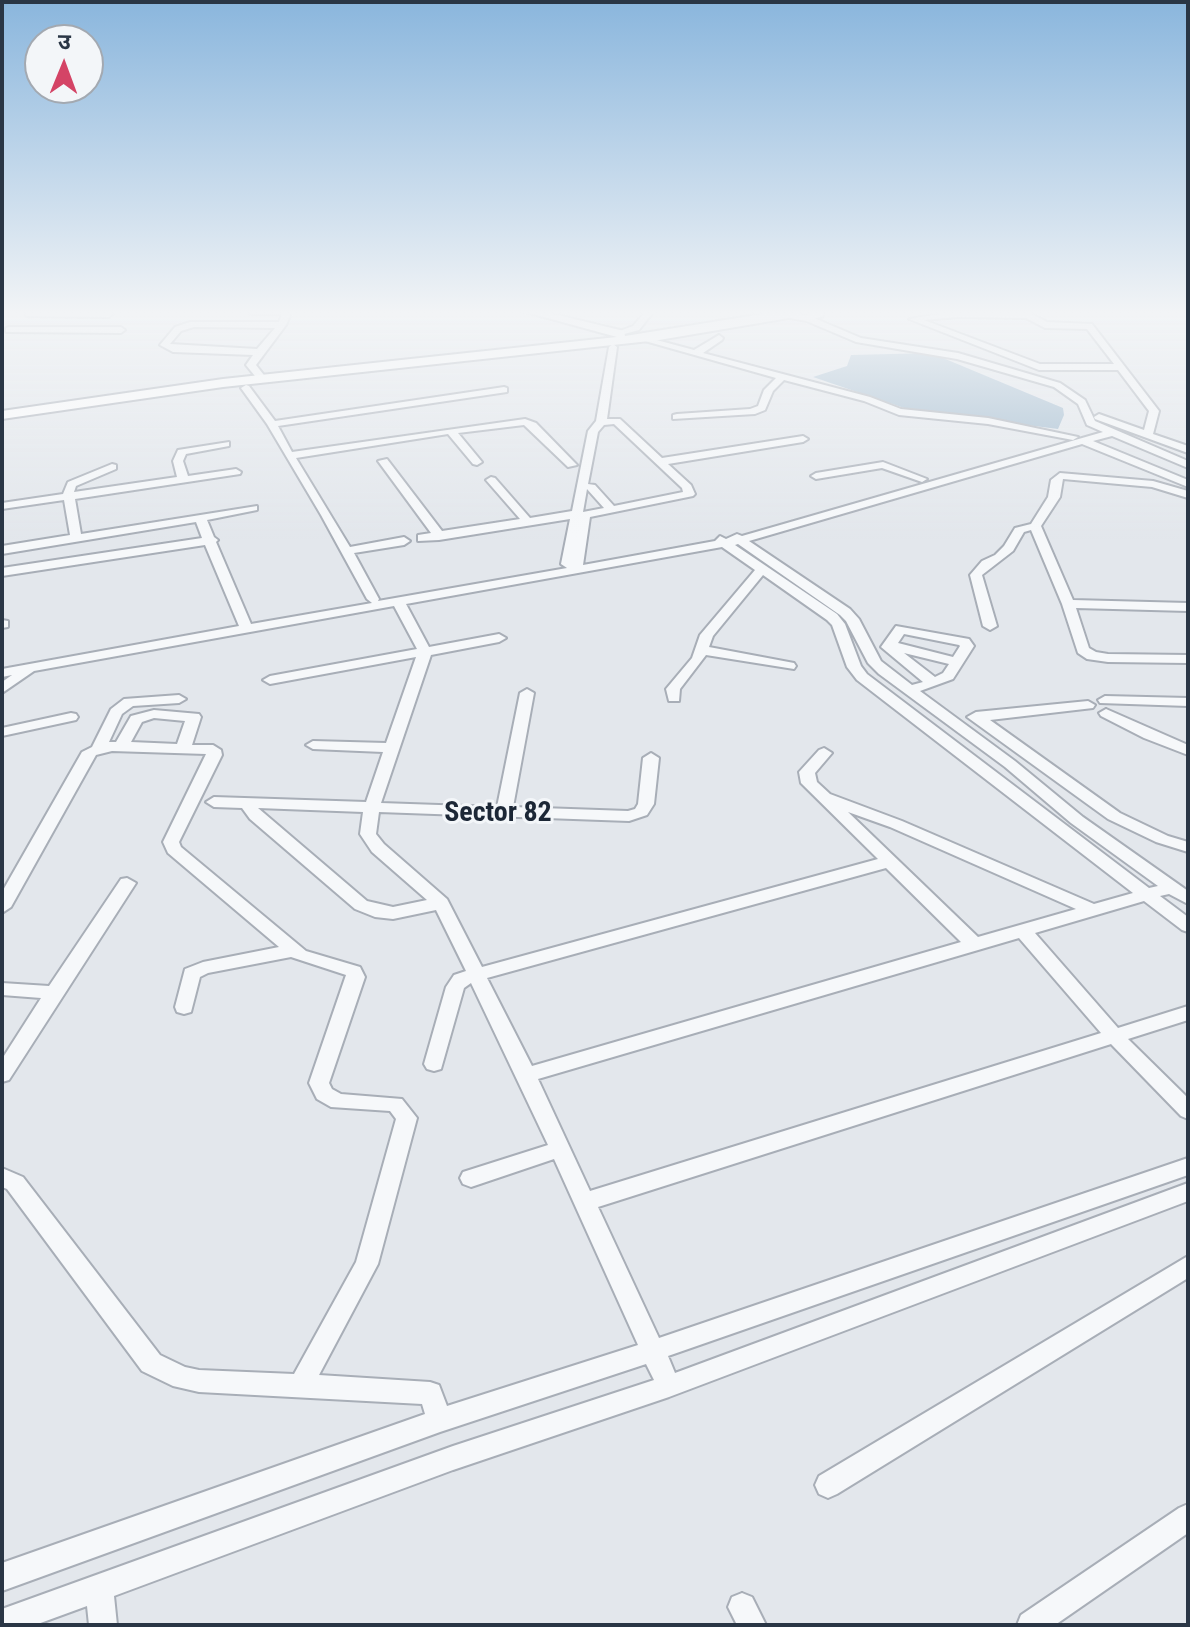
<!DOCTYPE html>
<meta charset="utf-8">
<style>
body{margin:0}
#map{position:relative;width:1190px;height:1627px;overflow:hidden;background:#e3e7ec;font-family:"Roboto Condensed","Noto Sans Devanagari",sans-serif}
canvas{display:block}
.frame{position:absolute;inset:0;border:4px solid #2a3645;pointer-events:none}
.north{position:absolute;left:24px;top:24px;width:80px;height:80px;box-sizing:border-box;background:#f3f6f9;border:2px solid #a3a9b1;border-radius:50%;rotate:1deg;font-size:22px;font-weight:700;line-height:32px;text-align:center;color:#2a3645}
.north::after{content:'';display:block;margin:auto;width:28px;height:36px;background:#d44466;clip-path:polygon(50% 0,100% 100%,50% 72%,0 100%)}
</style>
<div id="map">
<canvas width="1190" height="1627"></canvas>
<div class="frame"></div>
<div class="north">उ</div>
</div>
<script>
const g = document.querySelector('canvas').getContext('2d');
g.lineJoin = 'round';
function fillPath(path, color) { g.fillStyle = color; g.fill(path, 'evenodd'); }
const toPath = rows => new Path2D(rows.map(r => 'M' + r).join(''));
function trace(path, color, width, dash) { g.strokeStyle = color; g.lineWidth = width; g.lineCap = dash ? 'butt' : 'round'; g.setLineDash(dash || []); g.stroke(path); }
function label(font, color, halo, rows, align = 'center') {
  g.font = font + ' "Roboto Condensed",sans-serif'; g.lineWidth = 6; g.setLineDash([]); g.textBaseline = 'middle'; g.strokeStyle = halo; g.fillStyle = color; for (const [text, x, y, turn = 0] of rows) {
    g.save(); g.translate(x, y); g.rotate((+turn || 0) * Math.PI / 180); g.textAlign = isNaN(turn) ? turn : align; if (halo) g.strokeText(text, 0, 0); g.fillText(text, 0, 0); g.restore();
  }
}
fillPath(toPath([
 [931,353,1063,408,1064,415,1058,429,910,410,813,377,847,366,851,355]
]), '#9db8cd');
const street = toPath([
 [29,311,109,311,113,314,109,317,26,316,26,312,29,311],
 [247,311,292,311,286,325,256,365,267,379,265,381,259,381,246,365,253,355,173,352,160,345,175,327,190,322,279,322,282,314,251,314,247,311],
 [194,327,275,328,257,349,170,344,181,331,194,327],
 [646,311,654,311,639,330,617,336,617,332,633,326,646,311],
 [958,311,1028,312,1047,322,1092,324,1159,411,1153,434,1188,446,1188,453,1095,419,1094,417,1099,414,1144,430,1149,411,1118,370,1039,370,909,319,958,311],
 [958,317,1026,318,1045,328,1087,329,1114,364,1040,364,924,320,958,317],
 [807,315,861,338,958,353,1060,383,1085,400,1095,421,1188,461,1188,468,1112,436,1093,441,1188,480,1188,487,1082,444,749,541,850,609,859,619,881,661,912,685,923,682,881,647,896,626,969,639,974,646,953,679,920,691,1015,761,1083,817,1188,891,1188,904,1169,894,1160,896,1188,917,1188,932,1182,930,1144,901,1035,933,1118,1028,1188,1006,1188,1020,1128,1039,1188,1098,1188,1119,1181,1116,1111,1044,598,1207,659,1338,1188,1158,1188,1175,668,1356,675,1373,1188,1183,1188,1201,669,1397,453,1470,114,1596,117,1625,89,1625,87,1606,35,1625,2,1625,2,1609,453,1446,654,1380,646,1364,440,1432,2,1591,2,1563,425,1414,422,1404,199,1392,173,1386,142,1371,7,1189,2,1187,2,1168,23,1177,160,1355,185,1367,199,1370,294,1374,356,1262,396,1119,390,1111,331,1107,317,1099,309,1083,346,975,291,957,208,973,200,977,191,1012,184,1014,177,1012,175,1007,185,969,203,962,279,947,168,853,163,842,206,754,112,751,96,755,11,907,2,913,2,892,82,752,92,747,111,709,124,699,179,695,186,699,179,703,133,706,122,714,109,742,116,742,131,716,154,710,199,714,201,717,192,745,213,745,221,750,222,755,179,842,181,847,306,951,360,967,365,977,329,1083,332,1089,341,1094,402,1099,417,1118,378,1264,319,1375,430,1382,439,1385,447,1406,638,1345,554,1159,471,1187,463,1184,460,1178,463,1172,548,1145,471,983,464,988,441,1069,434,1071,427,1069,424,1064,446,987,454,975,466,971,436,910,393,919,375,917,355,909,250,819,242,808,214,807,206,802,214,797,366,802,383,752,313,749,306,745,313,741,386,743,416,657,270,684,263,680,270,676,417,649,394,606,34,671,2,693,2,682,12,675,2,677,2,669,239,626,205,545,2,576,2,568,202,538,196,522,2,554,2,546,70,535,64,500,2,509,2,503,63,494,68,482,112,464,116,465,116,469,76,486,74,492,177,477,173,461,178,450,229,442,229,446,186,454,183,461,188,476,236,469,241,472,240,474,75,499,81,534,257,506,257,510,207,520,214,537,218,540,216,542,251,624,372,603,367,599,321,515,267,424,241,388,246,385,249,386,275,421,504,387,507,388,507,392,278,426,292,452,525,419,536,423,577,465,568,467,524,425,458,433,482,462,477,465,473,464,448,434,296,458,350,547,404,537,410,541,404,545,354,553,379,599,378,601,567,568,561,564,570,519,439,540,418,541,418,535,431,533,378,461,387,459,442,531,520,519,486,480,491,477,495,478,530,518,572,511,588,431,596,421,609,347,613,344,617,347,607,419,620,419,662,458,803,436,808,439,803,442,668,464,691,485,695,494,693,496,590,517,583,565,715,541,720,536,726,539,737,534,742,536,1103,432,1087,425,1078,404,1054,387,957,359,856,342,804,320,803,318,807,315],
 [614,424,682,488,683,492,614,506,595,485,588,484,598,432,604,425,614,424],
 [587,489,604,508,583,512,587,489],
 [738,544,840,615,846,621,868,663,879,674,1005,767,1071,823,1158,886,1149,888,867,674,861,666,845,624,837,614,735,545,738,544],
 [722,547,755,570,700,635,692,658,666,689,669,701,679,701,680,689,706,655,794,669,796,666,794,663,709,647,713,636,763,575,827,620,832,625,847,667,857,680,1133,893,1094,904,902,821,830,794,817,782,815,773,832,753,824,748,819,750,799,772,801,783,878,859,482,967,447,899,384,844,376,834,379,812,629,821,647,815,654,804,659,758,651,753,643,758,638,804,635,809,628,811,513,807,534,693,527,689,520,693,497,807,381,803,431,655,499,642,506,638,499,634,429,647,406,604,722,547],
 [904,634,959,645,960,646,953,657,898,643,904,634],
 [904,653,949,664,943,673,935,677,904,653],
 [154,718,185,721,177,744,131,742,142,722,154,718],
 [258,808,363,812,360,834,372,852,427,900,393,907,367,901,258,808],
 [848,812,890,827,1076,909,978,937,848,812],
 [886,868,961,942,532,1066,487,978,886,868],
 [1019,938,1101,1033,590,1191,538,1079,1019,938],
 [9,327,121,327,125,330,121,333,6,332,6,328,9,327],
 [719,335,723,338,722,340,703,353,870,397,901,409,988,418,1078,437,1073,440,988,424,899,415,864,401,784,380,773,391,765,410,755,414,673,419,673,415,677,414,750,409,758,406,764,390,776,378,645,341,649,338,694,350,719,335],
 [883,462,927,479,922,482,882,468,816,479,811,476,816,473,883,462],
 [1060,473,1153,481,1188,491,1188,498,1152,487,1063,479,1060,497,1041,526,1073,600,1188,603,1188,611,1076,608,1089,648,1096,652,1108,654,1188,655,1188,663,1108,662,1087,659,1078,653,1062,604,1031,530,1024,532,1013,551,982,575,997,626,990,630,983,626,970,575,982,561,995,555,1004,546,1015,528,1031,524,1048,497,1051,480,1060,473],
 [2,620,8,621,8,627,2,628,2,620],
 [1105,696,1188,698,1188,706,1100,703,1098,700,1105,696],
 [1088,701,1095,705,1093,708,990,720,1120,813,1168,836,1188,842,1188,852,1156,842,1108,819,967,717,976,712,1088,701],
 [1106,709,1188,745,1188,755,1144,738,1101,716,1099,713,1106,709],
 [71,713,76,714,78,717,76,720,2,736,2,728,71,713],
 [127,878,136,883,9,1080,2,1082,2,1059,41,998,2,995,2,983,49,986,121,879,127,878],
 [1188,1256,1188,1278,837,1494,828,1498,819,1494,815,1485,819,1476,1188,1256],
 [1188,1504,1188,1533,1055,1625,1017,1625,1021,1615,1179,1508,1188,1504],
 [742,1593,752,1597,766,1625,737,1625,728,1607,732,1597,742,1593]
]);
const secondary = toPath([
 [522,311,541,311,624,331,625,336,781,311,807,315,810,311,822,311,823,316,807,321,789,318,659,340,223,387,2,419,2,411,223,379,617,337,522,311]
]);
trace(street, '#a8aeb7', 4);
trace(secondary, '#a8aeb7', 4);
fillPath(street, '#f6f8fa');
fillPath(secondary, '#fff');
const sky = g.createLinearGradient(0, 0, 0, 539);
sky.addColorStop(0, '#8ab6dd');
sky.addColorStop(0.58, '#f2f4f6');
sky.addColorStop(1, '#f2f4f600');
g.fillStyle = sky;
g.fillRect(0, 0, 1190, 539);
label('bold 28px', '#1c2736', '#f3f6f9', [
 ["Sector 82",498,814]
]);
</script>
